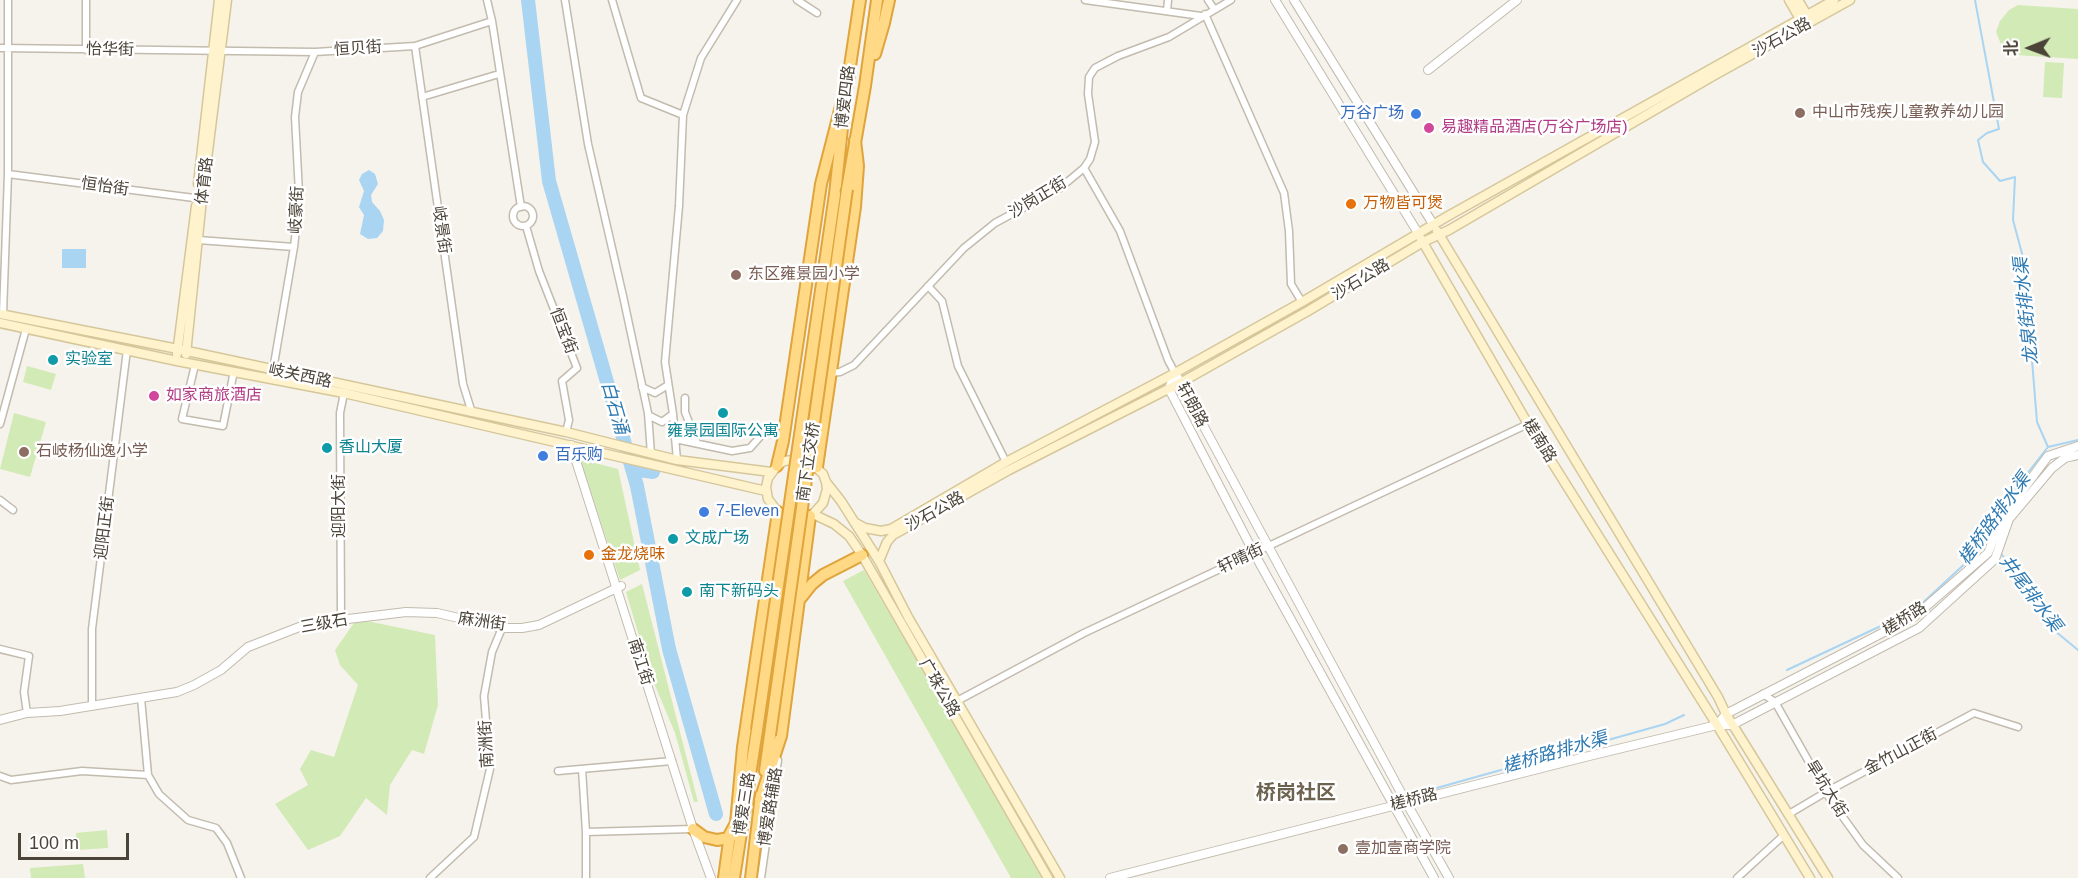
<!DOCTYPE html>
<meta charset="utf-8">
<style>
body{margin:0}
#map{position:relative;width:2078px;height:878px;overflow:hidden;background:#f6f3ec;font-family:Helvetica,"Noto Sans SC",sans-serif}
canvas{display:block}
.north{position:absolute;left:2000px;top:18px;width:60px;height:60px;-webkit-text-stroke:4px #fff;paint-order:stroke;rotate:269deg;font-size:16px;font-weight:700;line-height:24px;text-align:center;color:#4b4439}
.north::after{content:'';display:block;margin:auto;width:21px;height:27px;background:#4b4439;clip-path:polygon(50% 0,100% 100%,50% 72%,0 100%)}
.scale{position:absolute;left:18px;top:833px;width:111px;height:27px;box-sizing:border-box;border:3px solid #4b4439;border-top:0;padding-left:8px;font-size:18px;line-height:21px;white-space:nowrap;color:#4b4439;-webkit-text-stroke:4px #fff;paint-order:stroke}
</style>
<div id="map">
<canvas width="2078" height="878"></canvas>
<div class="north">北</div>
<div class="scale">100 m</div>
</div>
<script>
const g = document.querySelector('canvas').getContext('2d');
g.lineJoin = 'round';
function fillPath(path, color) { g.fillStyle = color; g.fill(path, 'evenodd'); }
const toPath = rows => new Path2D(rows.map(r => 'M' + r).join(''));
function trace(path, color, width, dash) { g.strokeStyle = color; g.lineWidth = width; g.lineCap = dash ? 'butt' : 'round'; g.setLineDash(dash || []); g.stroke(path); }
function label(font, color, halo, rows, align = 'center') {
  g.font = font + ' Helvetica,"Noto Sans SC",sans-serif'; g.lineWidth = 5; g.setLineDash([]); g.textBaseline = 'middle'; g.strokeStyle = halo; g.fillStyle = color; for (const [text, x, y, turn = 0] of rows) {
    g.save(); g.translate(x, y); g.rotate((+turn || 0) * Math.PI / 180); g.textAlign = isNaN(turn) ? turn : align; if (halo) g.strokeText(text, 0, 0); g.fillText(text, 0, 0); g.restore();
  }
}
fillPath(toPath([
 [2018,5,2078,9,2078,59,2016,55,2007,52,2001,44,1996,32,2000,21,2009,10],
 [2045,62,2064,63,2062,98,2043,97],
 [27,366,56,374,51,390,23,382],
 [14,413,46,422,30,477,0,469],
 [580,459,618,469,640,570,620,580],
 [864,570,1044,878,1011,878,843,581],
 [642,584,698,802,694,802,675,733,651,676,626,592],
 [357,619,435,635,438,705,424,754,412,750,390,785,387,815,366,798,340,836,308,850,275,804,308,785,300,769,311,750,334,757,358,685,340,665,335,650],
 [107,830,108,848,77,850,76,833],
 [83,864,85,878,31,878,30,868]
]), '#d2eab5');
fillPath(toPath([
 [369,170,375,174,378,184,371,195,372,202,380,211,384,220,383,231,377,238,368,239,360,234,364,215,359,207,364,191,359,180,362,174],
 [62,249,86,249,86,268,62,268]
]), '#a9d4f2');
trace(toPath([
 [1975,0,1999,129,1987,133,1978,140,1983,162,2000,181,2015,177,2013,220,2024,261,2037,422,2048,447],
 [2000,552,2055,631,2078,650],
 [1787,670,1915,610,1971,558,1994,516,2048,447,2078,440],
 [1426,791,1665,724,1684,715]
]), '#a9d4f2', 2);
trace(toPath([
 [528,0,549,181,637,486,669,649,716,814],
 [632,469,653,472]
]), '#a9d4f2', 14);
const minor = toPath([
 [86,0,86,50],
 [487,0,492,21,521,207],
 [565,0,588,144,623,296,648,413,651,454],
 [612,0,641,98,683,115],
 [797,0,817,13],
 [1085,0,1201,16],
 [1208,0,1214,9],
 [1167,11,1168,0],
 [1205,14,1284,193,1289,231,1291,284,1302,302],
 [415,46,463,384,472,413],
 [0,48,315,52,415,46,492,21],
 [422,97,499,74],
 [1084,168,1120,231,1168,360,1175,373],
 [8,174,202,199],
 '513 216a10 10 0 1 1 20 0a10 10 0 1 1-20 0Z',
 [526,226,539,271,577,368,562,381,569,420,566,432],
 [198,240,294,247],
 [928,286,942,301,958,366,1006,462],
 [3,314,8,174,8,0],
 [195,365,182,419,223,426,234,371],
 [273,370,294,247,298,212,299,193,295,117,298,92,315,52],
 [830,373,840,372,854,365,964,248,995,223,1060,188,1084,168,1090,159,1095,142,1088,94,1089,77,1095,68,1118,56,1169,37,1231,0],
 [642,387,655,393,668,385],
 [344,393,340,413,341,620,345,619],
 [685,398,685,412,697,443],
 [648,415,662,422,673,414],
 [0,424,26,329],
 [675,439,732,451,750,448,766,430],
 [677,460,673,414,665,362,679,206,683,115,701,58,737,0],
 [0,500,13,510],
 [0,649,29,656,24,692,27,713],
 [1763,694,1775,702,1830,799,1863,845,1898,878],
 [141,698,148,775,159,794,188,820,216,828,227,843,241,878],
 [957,701,1084,633,1528,424],
 [92,706,92,629,127,350],
 [582,769,586,832,586,878],
 [558,771,672,761],
 [0,776,11,780,82,771,148,775],
 [1789,814,1826,792,1974,713,2018,727],
 [586,832,693,829],
 [430,878,474,837,490,769,484,696,492,652,502,628],
 [761,878,778,760],
 [1737,878,1784,835]
]);
const tertiary = toPath([
 [1275,0,1418,233],
 [1294,0,1433,224],
 [1428,70,1517,0],
 [1175,373,1406,802,1449,878],
 [1175,373,1169,389,1254,553,1434,878],
 [571,445,693,829,711,878],
 [0,720,27,713,60,711,177,692,194,685,221,670,248,647,307,624,406,612,437,613,502,628,522,628,539,625,621,586],
 [1717,725,1726,714,1915,616,1988,553,2002,518,2048,456,2078,446],
 [1110,878,1585,757,1717,725,1732,725,1919,628,1995,559,2009,519,2052,468,2065,458,2078,455]
]);
const secondary = toPath([
 [1789,0,1800,19,1805,22],
 [1798,0,1807,15,1807,20],
 [198,184,219,0],
 [1437,231,1718,697,1726,714,1828,878],
 [1421,239,1528,424,1717,725,1810,878],
 [0,314,178,349,566,432,677,460,771,472],
 [0,323,177,361,344,393,766,491],
 [177,354,196,206],
 [186,354,202,199,227,0],
 [826,482,827,489,823,503,813,514,802,519,785,517,778,512,768,499,766,487,768,478,777,466,784,461,802,459,810,462,823,474,826,482,841,501,879,561,908,617,1060,878],
 [813,514,834,524,849,536,862,555,1048,878],
 [854,522,865,528,881,531,891,529,1006,462,1175,373,1302,302,1448,216,1834,0],
 [879,561,887,542,893,535,1009,470,1180,383,1308,311,1423,242,1449,230,1713,76,1850,0]
]);
const trunk = toPath([
 [875,54,884,23,889,0],
 [847,86,860,0],
 [847,189,865,86,877,0],
 [835,194,843,119],
 [777,466,783,441,821,184,848,79],
 [817,467,855,207,858,166,855,140],
 [800,599,812,584,823,575,862,555],
 [765,771,770,735],
 [760,800,781,736,810,516],
 [693,829,704,837,717,840,729,838,733,835],
 [724,878,730,834,736,823,743,747,778,512],
 [734,878,757,730],
 [751,878,761,795]
]);
trace(minor, '#c2bbae', 9);
trace(tertiary, '#c2bbae', 10);
trace(secondary, '#d6c79b', 11);
trace(trunk, '#e0a43c', 14);
trace(minor, '#fff', 6);
trace(tertiary, '#fff', 8);
trace(secondary, '#fff3cd', 8);
trace(trunk, '#ffd985', 10);
const trunkBridge = toPath([
 [757,730,835,194],
 [770,735,847,189]
]);
trace(trunkBridge, '#e0a43c', 14, []);
trace(trunkBridge, '#ffd985', 10);
for (const [x, y, r, color] of [
 [1800,113,6,"#8d6e63"],
 [1416,114,6,"#3f7fe0"],
 [1429,128,6,"#d1479c"],
 [1351,204,6,"#e8710a"],
 [736,275,6,"#8d6e63"],
 [53,360,6,"#0f9aa8"],
 [154,396,6,"#d1479c"],
 [723,413,6,"#0f9aa8"],
 [327,448,6,"#0f9aa8"],
 [24,452,6,"#8d6e63"],
 [543,456,6,"#3f7fe0"],
 [704,512,6,"#3f7fe0"],
 [673,539,6,"#0f9aa8"],
 [589,555,6,"#e8710a"],
 [687,592,6,"#0f9aa8"],
 [1343,849,6,"#8d6e63"]
]) { const dot = new Path2D(); dot.arc(x, y, r, 0, 2 * Math.PI); g.fillStyle = color; g.fill(dot); trace(dot, '#fff', 2); }
label('16px', '#4b4439', '#fff', [
 ["沙石公路",1782,38,-29],
 ["恒贝街",358,49,-4],
 ["怡华街",110,50,1],
 ["博爱四路",846,97,-83],
 ["体育路",205,181,-83],
 ["恒怡街",105,187,8],
 ["沙岗正街",1038,198,-31],
 ["岐豪街",297,210,-87],
 ["岐景街",441,230,82],
 ["沙石公路",1361,280,-31],
 ["恒宝街",563,331,69],
 ["岐关西路",300,376,12],
 ["轩朗路",1192,405,62],
 ["槎南路",1539,441,58],
 ["南下立交桥",809,462,-82],
 ["迎阳大街",340,506,-90],
 ["沙石公路",935,512,-29],
 ["迎阳正街",105,528,-83],
 ["轩晴街",1241,559,-25],
 ["槎桥路",1905,619,-32],
 ["麻洲街",482,622,8],
 ["三级石",324,624,-10],
 ["南江街",640,662,72],
 ["广珠公路",939,688,60],
 ["南洲街",487,744,-93],
 ["金竹山正街",1901,752,-28],
 ["旱坑大街",1826,789,58],
 ["槎桥路",1414,800,-14],
 ["博爱三路",745,804,-81],
 ["博爱路辅路",771,807,-81]
]);
label('16px', '#785e54', '#fff', [
 ["中山市残疾儿童教养幼儿园",1812,113],
 ["东区雍景园小学",748,275],
 ["石岐杨仙逸小学",36,452],
 ["壹加壹商学院",1355,849]
], 'left');
label('16px', '#366cbe', '#fff', [
 ["万谷广场",1404,114,"right"],
 ["百乐购",555,456],
 ["7-Eleven",716,512]
], 'left');
label('16px', '#b23c85', '#fff', [
 ["易趣精品酒店(万谷广场店)",1441,128],
 ["如家商旅酒店",166,396]
], 'left');
label('16px', '#c56008', '#fff', [
 ["万物皆可煲",1363,204],
 ["金龙烧味",601,555]
], 'left');
label('16px', '#0d838f', '#fff', [
 ["实验室",65,360],
 ["雍景园国际公寓",723,432,"center"],
 ["香山大厦",339,448],
 ["文成广场",685,539],
 ["南下新码头",699,592]
], 'left');
label('italic 18px', '#2e7ab2', '#fff', [
 ["龙泉街排水渠",2027,311,-96],
 ["白石涌",614,408,74],
 ["槎桥路排水渠",1995,519,-54],
 ["井尾排水渠",2030,594,53],
 ["槎桥路排水渠",1555,753,-16]
]);
label('bold 20px', '#6e6250', '#fff', [
 ["桥岗社区",1296,793]
]);
</script>
